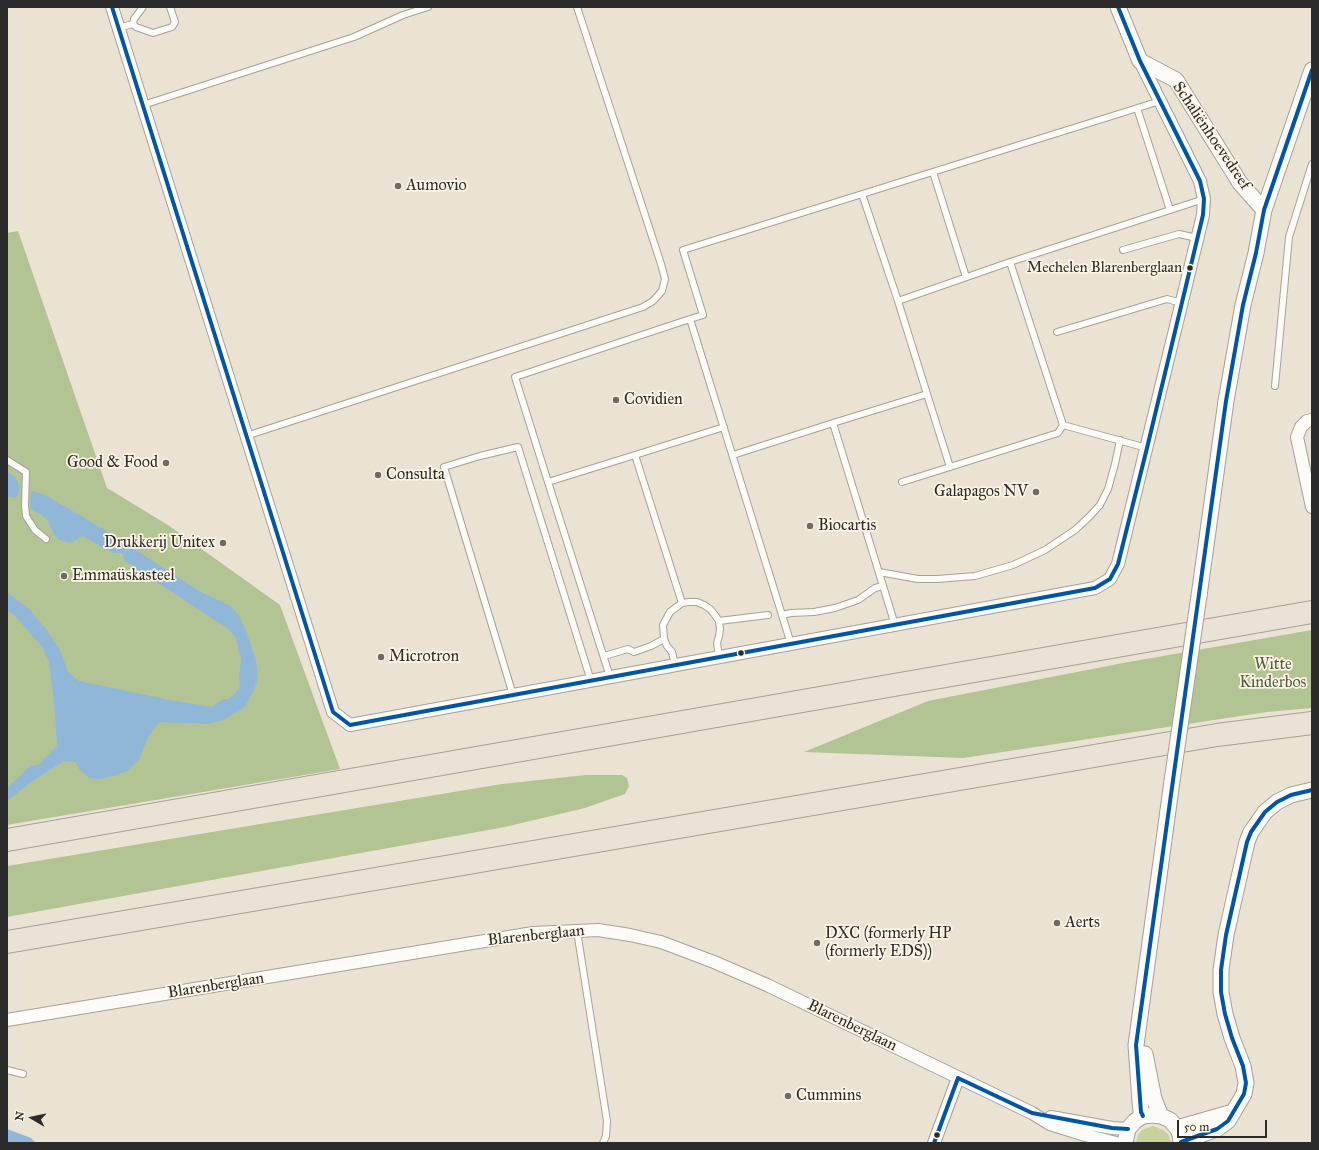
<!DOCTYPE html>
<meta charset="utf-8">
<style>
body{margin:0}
#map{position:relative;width:1319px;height:1150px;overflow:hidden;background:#eae2d3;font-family:"IM FELL Great Primer",serif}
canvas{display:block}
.frame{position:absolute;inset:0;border:8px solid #2b2b2b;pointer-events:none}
.north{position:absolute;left:12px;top:1098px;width:40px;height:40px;-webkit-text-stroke:3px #fcf5e5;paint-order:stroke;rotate:279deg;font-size:11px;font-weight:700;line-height:16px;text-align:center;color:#2b2b2b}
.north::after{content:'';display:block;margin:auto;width:14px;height:18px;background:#2b2b2b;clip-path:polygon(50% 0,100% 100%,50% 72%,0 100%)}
.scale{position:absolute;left:1177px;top:1120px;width:90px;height:18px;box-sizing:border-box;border:2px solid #2b2b2b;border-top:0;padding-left:5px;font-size:12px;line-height:14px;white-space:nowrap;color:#2b2b2b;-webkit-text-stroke:3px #fcf5e5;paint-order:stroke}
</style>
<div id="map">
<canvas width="1319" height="1150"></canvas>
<div class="frame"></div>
<div class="north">N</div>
<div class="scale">50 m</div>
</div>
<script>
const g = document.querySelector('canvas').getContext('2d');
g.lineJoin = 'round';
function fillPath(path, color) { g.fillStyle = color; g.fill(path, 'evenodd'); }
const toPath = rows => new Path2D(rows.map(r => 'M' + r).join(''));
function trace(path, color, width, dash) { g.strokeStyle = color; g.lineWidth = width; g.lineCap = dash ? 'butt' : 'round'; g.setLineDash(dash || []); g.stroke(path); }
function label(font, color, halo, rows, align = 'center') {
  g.font = font + ' "IM FELL Great Primer",serif'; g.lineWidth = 3.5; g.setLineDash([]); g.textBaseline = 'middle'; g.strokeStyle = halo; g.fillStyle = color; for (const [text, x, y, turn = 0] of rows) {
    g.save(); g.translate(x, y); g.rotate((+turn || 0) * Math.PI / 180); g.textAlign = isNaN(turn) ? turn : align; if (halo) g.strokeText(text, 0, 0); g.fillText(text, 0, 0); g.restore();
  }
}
fillPath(toPath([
 [1153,1126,1163,1130,1168,1134,1171,1143,1136,1143,1138,1135,1142,1130]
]), '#c6d39b');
fillPath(toPath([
 [18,231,107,488,168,525,280,605,340,769,7,825,7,233],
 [1312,630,1312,708,1267,712,963,758,804,752,928,701,1123,663],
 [586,775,622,775,627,778,629,786,625,794,585,808,505,827,7,917,7,866,502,784]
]), '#b3c494');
fillPath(toPath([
 [7,471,15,477,19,485,19,492,16,498,9,497,7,495],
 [34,491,47,496,103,529,201,592,231,606,239,616,247,633,252,649,256,659,258,678,254,690,246,705,241,710,233,714,224,720,207,724,160,722,149,735,140,758,128,771,113,776,99,779,89,778,79,769,75,762,64,761,30,783,7,801,7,788,30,766,38,765,57,746,54,704,49,662,42,647,16,617,7,610,7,592,28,608,45,628,60,650,68,672,79,681,170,700,212,707,224,699,228,699,233,696,240,687,239,677,241,659,236,638,227,628,143,573,124,560,122,553,114,553,104,549,83,536,70,543,59,540,54,534,46,518,30,508,31,492],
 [7,1129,31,1138,36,1143,7,1143]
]), '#91b7d8');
const service = toPath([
 [133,24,134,19,143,7],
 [118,28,133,24,136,27,153,33,172,27,175,22,170,7],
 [143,105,354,37,403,15,428,7],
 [1137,108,1170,210],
 [933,172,966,277],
 [862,194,898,301],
 [1123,250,1179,234,1197,238],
 [1010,262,1204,199],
 [1057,332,1167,299,1182,303],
 [1275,386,1289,237,1312,164],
 [927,394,898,301,1010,262,1063,425,1147,448],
 [833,423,927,394,950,467,1058,433,1063,425],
 [246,436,643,307,653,301,662,291,665,279,661,264,577,7],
 [733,455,833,423,895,625],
 [7,460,26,472,25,506,26,516,35,530,46,539],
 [548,482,515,377,690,319],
 [902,482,950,467],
 [879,572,918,579,937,579,975,576,1013,565,1045,550,1075,530,1088,518,1100,505,1108,489,1115,464,1120,440],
 [682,603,635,455,724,427],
 [782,615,791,613,814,612,835,608,858,600,875,588,883,586],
 [719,621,768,615],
 [791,644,690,319,703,315,683,250,1160,101],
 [604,656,628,649,634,652,651,646,664,639],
 [675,665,672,652,667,646,664,639,663,625,670,612,682,603,689,602,697,602,704,605,710,609,715,615,719,621,720,629,719,636,717,643,719,657],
 [610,677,548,482,635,455],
 [513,695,444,467,480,456,518,447,591,681],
 [577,931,607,1121,606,1136,603,1143],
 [7,1070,23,1074]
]);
const minor = toPath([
 [112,7,333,712,350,725,1095,588,1110,579,1118,564,1203,215,1204,199,1200,181,1140,61],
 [1312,420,1307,421,1301,427,1297,437,1312,507],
 [7,1020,533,933,598,930,630,935,661,942,714,962,767,985,1032,1113,1050,1124,1085,1135,1116,1143],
 [1051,1117,1112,1128,1128,1129],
 [934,1143,958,1078]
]);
const tertiary = toPath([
 [1118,7,1140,61,1176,80,1240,183,1264,210],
 [1199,596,1226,401,1243,305,1256,253,1264,210,1312,70],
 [1145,1054,1154,1099,1161,1116],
 [1143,1116,1141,1112,1140,1101,1136,1045,1172,781],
 [1177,1128,1233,1112],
 [1181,1142,1217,1129,1228,1121,1244,1094,1246,1083,1243,1066,1232,1038,1225,1014,1221,992,1221,970,1226,935,1247,842,1251,832,1265,812,1277,802,1291,795,1312,790],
 [1125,1143,1128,1129,1135,1121,1143,1116,1152,1115,1161,1116,1170,1120,1177,1128,1180,1134,1181,1143]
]);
const motorway = toPath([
 [7,840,1312,612],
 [7,942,1217,735,1312,723]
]);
trace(service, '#a5a198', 8);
trace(minor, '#a5a198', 14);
trace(tertiary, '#a5a198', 17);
trace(motorway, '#a5a198', 24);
trace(service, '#fcfbf8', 6);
trace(minor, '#fcfbf8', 12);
trace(tertiary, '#fcfbf8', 15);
trace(motorway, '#ebe2d6', 22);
const tertiaryBridge = toPath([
 [1172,781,1199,596]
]);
trace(tertiaryBridge, '#a5a198', 17, []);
trace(tertiaryBridge, '#fcfbf8', 15);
trace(toPath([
 [112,7,333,712,350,725,1095,588,1110,579,1118,564,1147,448,1203,215,1204,199,1200,181,1140,61,1118,7],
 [1143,1116,1141,1112,1136,1045,1226,401,1243,305,1256,253,1264,210,1312,70],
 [1181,1142,1217,1129,1228,1121,1244,1094,1246,1083,1243,1066,1232,1038,1225,1014,1221,992,1221,970,1226,935,1247,842,1251,832,1265,812,1277,802,1291,795,1312,790],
 [934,1143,958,1078,1032,1113,1112,1128,1128,1129]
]), '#0056a4', 4);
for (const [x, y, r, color] of [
 [398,186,4,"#6e6b66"],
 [1190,268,3.5,"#2b2b2b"],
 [616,400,4,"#6e6b66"],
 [166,463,4,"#6e6b66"],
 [378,475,4,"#6e6b66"],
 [1036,492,4,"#6e6b66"],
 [810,526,4,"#6e6b66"],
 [223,543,4,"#6e6b66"],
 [64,576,4,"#6e6b66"],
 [741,653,3.5,"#2b2b2b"],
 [381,657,4,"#6e6b66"],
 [1057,923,4,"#6e6b66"],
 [817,943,4,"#6e6b66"],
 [788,1096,4,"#6e6b66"],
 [937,1135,3.5,"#2b2b2b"]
]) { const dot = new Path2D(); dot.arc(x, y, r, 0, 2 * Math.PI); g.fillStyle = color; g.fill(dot); trace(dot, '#fcf5e5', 1.5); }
label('15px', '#2b2b2b', '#fcf5e5', [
 ["Mechelen Blarenberglaan",1182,268]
], 'right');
label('16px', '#2b2b2b', '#fcf5e5', [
 ["Schaliënhoevedreef",1211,136,56],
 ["Blarenberglaan",536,936,-6],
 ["Blarenberglaan",216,986,-9],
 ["Blarenberglaan",852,1026,26]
]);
label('16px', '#2b2b2b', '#fcf5e5', [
 ["Aumovio",406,186],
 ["Covidien",624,400],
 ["Good & Food",158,463,"right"],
 ["Consulta",386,475],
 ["Galapagos NV",1028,492,"right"],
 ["Biocartis",818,526],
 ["Drukkerij Unitex",215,543,"right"],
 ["Emmaüskasteel",72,576],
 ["Microtron",389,657],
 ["Aerts",1065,923],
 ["DXC (formerly HP",825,934],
 ["(formerly EDS))",825,952],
 ["Cummins",796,1096]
], 'left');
label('16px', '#515a3f', '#fcf5e5', [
 ["Witte",1273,665],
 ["Kinderbos",1273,683]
]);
</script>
